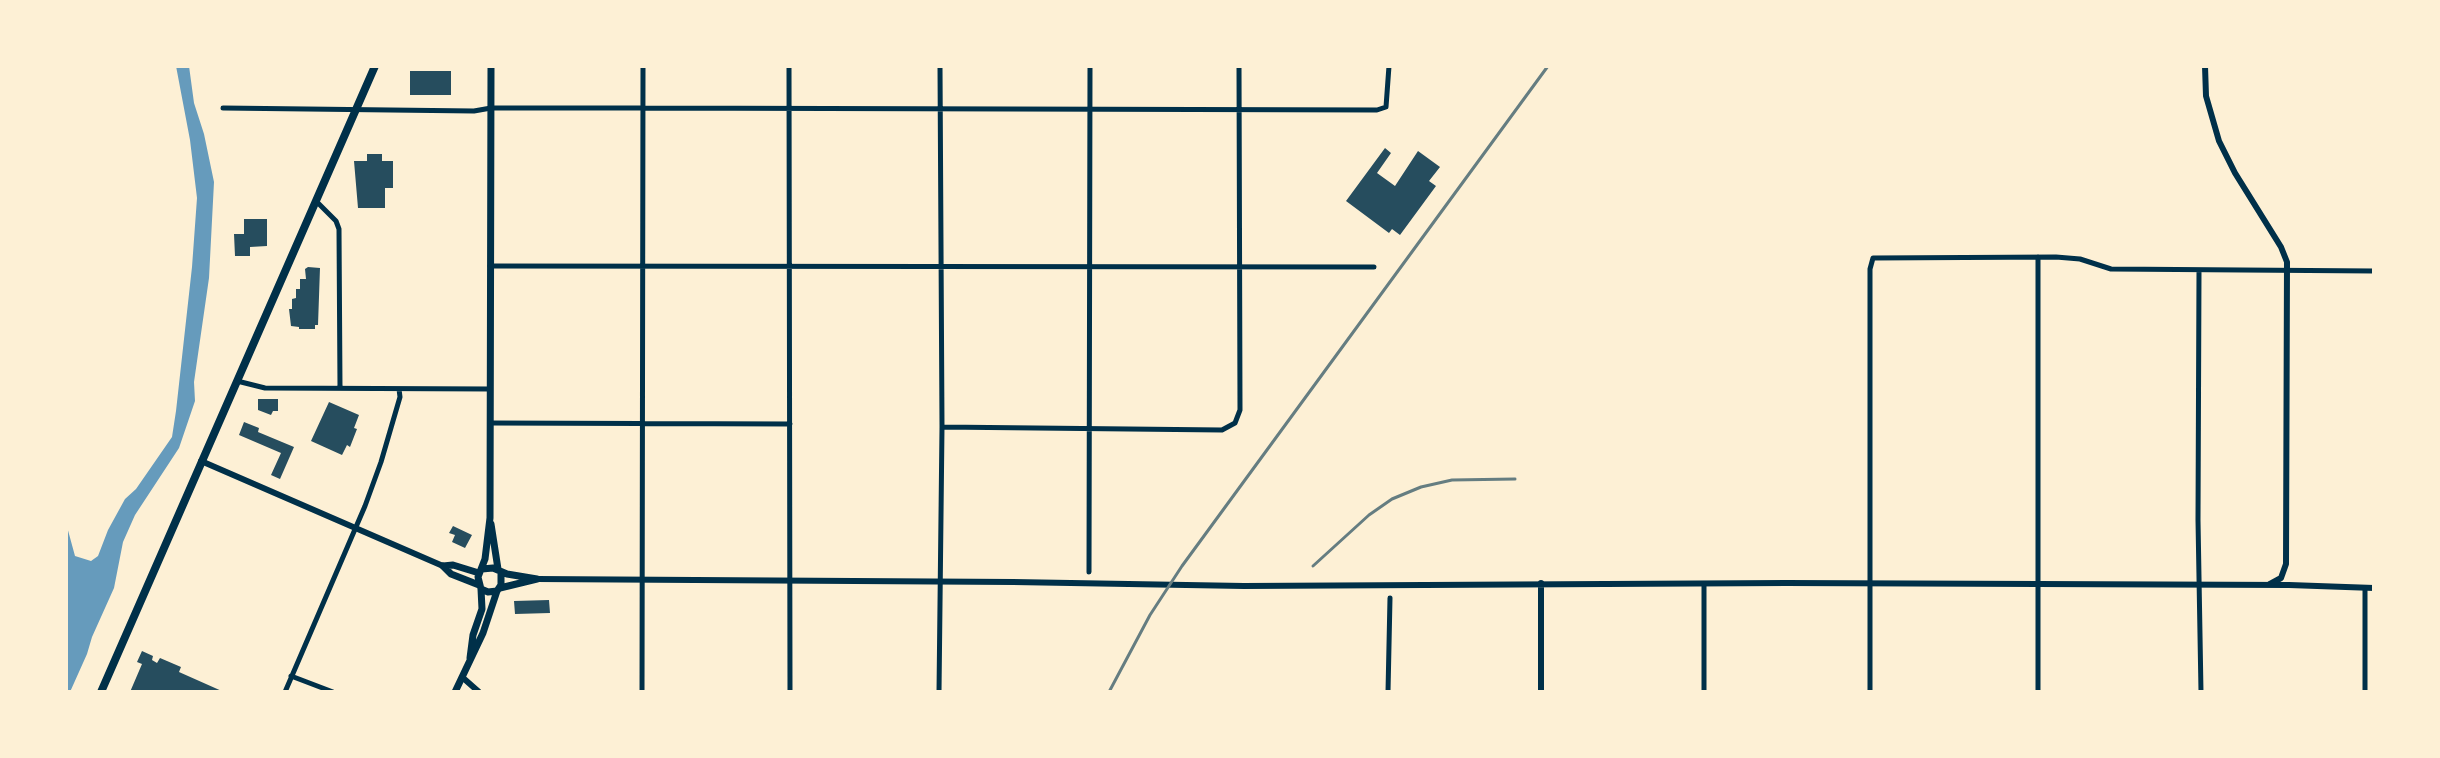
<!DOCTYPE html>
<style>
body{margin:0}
#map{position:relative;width:2440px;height:758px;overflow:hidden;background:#fdf0d5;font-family:"Sofia Sans Condensed",sans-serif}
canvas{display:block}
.frame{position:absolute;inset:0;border:68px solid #fdf0d5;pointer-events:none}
</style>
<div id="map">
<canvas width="2440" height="758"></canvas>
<div class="frame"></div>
</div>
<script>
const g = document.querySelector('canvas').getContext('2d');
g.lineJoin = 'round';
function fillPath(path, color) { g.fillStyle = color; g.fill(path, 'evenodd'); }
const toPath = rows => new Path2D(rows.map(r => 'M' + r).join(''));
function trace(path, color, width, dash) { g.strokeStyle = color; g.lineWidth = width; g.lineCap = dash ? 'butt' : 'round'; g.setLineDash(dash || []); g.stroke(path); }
fillPath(toPath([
 [176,66,189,66,194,103,204,134,214,182,209,278,194,382,195,401,179,448,135,515,123,542,114,588,92,637,87,654,70,692,66,692,66,523,75,556,91,561,98,556,108,530,125,499,136,489,172,437,176,411,192,267,197,198,190,140]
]), '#669bbc');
fillPath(toPath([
 [410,71,451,71,451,95,410,95],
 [1385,148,1391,153,1377,173,1395,186,1418,151,1440,167,1429,181,1436,186,1400,235,1392,229,1389,233,1346,201],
 [367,154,382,154,382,161,393,161,393,188,385,188,385,208,358,208,354,161,367,161],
 [244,219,267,219,267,246,250,247,250,256,235,256,234,234,244,234],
 [308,267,320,268,318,325,315,325,315,329,299,329,299,327,291,326,289,309,292,309,292,299,296,298,296,289,300,289,300,279,306,279,305,269],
 [258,399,278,399,278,411,273,411,271,415,258,410],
 [329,402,359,415,354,428,357,429,350,447,347,445,342,455,311,441],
 [244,422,259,428,258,432,294,447,280,479,271,475,281,453,239,435],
 [453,526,472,535,465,548,452,542,455,535,449,533],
 [549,600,550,613,515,614,514,601],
 [142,651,153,656,152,660,157,663,160,658,181,667,179,672,224,692,130,692,142,664,137,662]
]), '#264d5e');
trace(toPath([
 [789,66,790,692],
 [223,108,474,111,491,108,643,108,1377,110,1386,107,1389,66],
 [316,201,336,221,339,229,340,388],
 [490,266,1374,267],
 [2199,271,2198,520,2201,692],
 [237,381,265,388,490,389],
 [490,423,790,424],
 [942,427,1222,430,1235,423,1240,410,1239,66],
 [1089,572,1090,66],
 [291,676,333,692],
 [285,692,365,506,381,462,400,397,399,389],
 [642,692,643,66],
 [939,692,942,427,940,66],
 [1388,692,1390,598],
 [1704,692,1704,584],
 [1870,692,1870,269,1873,258,2056,257,2080,259,2111,269,2374,271],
 [2038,692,2038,257],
 [2365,692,2365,588]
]), '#003049', 5);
trace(toPath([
 [2205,66,2206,96,2219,141,2235,173,2281,247,2287,262,2286,564,2281,578,2270,584],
 [201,461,443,566],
 [537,579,1013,582,1244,586,1786,583,2289,585,2374,588],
 [1541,583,1541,692],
 [462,677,479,692]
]), '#003049', 6);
trace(toPath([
 [491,66,490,518,485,559,478,577,481,589,488,592,497,591,501,585,501,572],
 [491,524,498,569],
 [443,566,451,574,479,585],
 [443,566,453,565,479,573],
 [482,569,493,568,507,574,537,579],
 [500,588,537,579],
 [470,658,473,635,482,609,481,589],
 [455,692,483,633,497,591]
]), '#003049', 7);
trace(toPath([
 [101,692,375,66]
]), '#003049', 8);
trace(toPath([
 [1313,566,1369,515,1392,499,1421,487,1452,480,1515,479],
 [1109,692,1150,615,1182,566,1548,66]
]), '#657d81', 3);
</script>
